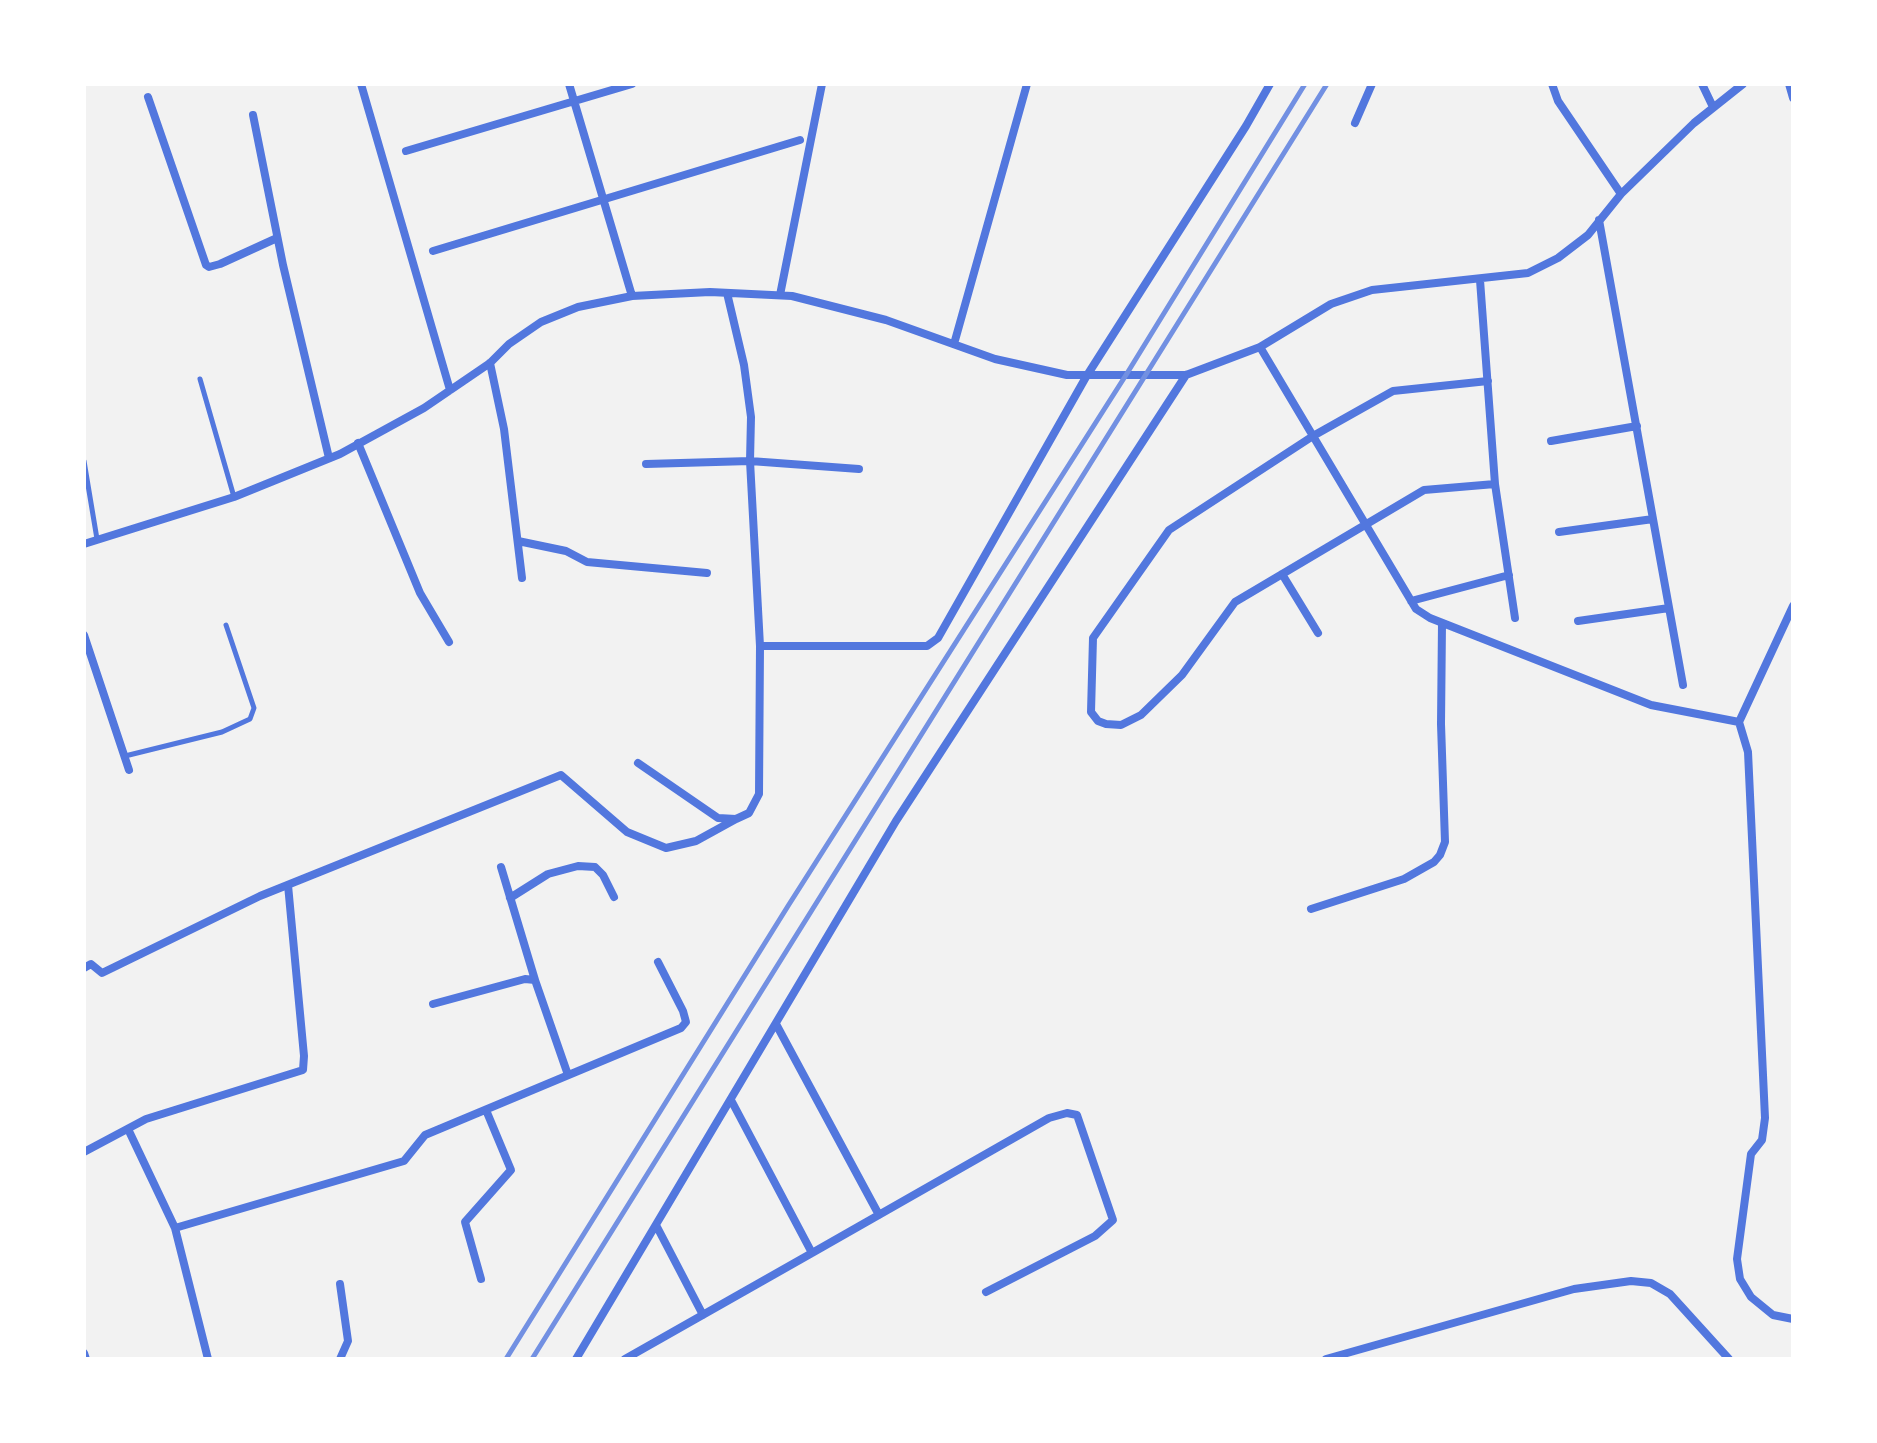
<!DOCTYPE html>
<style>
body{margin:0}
#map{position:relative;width:1877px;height:1443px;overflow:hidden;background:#f2f2f2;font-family:Cabin,sans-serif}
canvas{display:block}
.frame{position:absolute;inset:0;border:86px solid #fff;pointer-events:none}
</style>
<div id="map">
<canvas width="1877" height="1443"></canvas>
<div class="frame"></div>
</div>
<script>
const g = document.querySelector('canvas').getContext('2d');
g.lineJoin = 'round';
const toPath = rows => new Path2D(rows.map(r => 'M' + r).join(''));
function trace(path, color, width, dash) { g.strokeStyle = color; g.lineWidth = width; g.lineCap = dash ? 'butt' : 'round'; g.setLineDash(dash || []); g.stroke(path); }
trace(toPath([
 [200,379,234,497],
 [84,461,97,539],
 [125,756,222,732,250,719,254,708,226,625]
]), '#5277de', 5);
trace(toPath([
 [361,84,450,390],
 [569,84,632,296],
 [1552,84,1558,101,1621,194],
 [1702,84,1713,107],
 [1789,84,1793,98],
 [148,97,206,265,209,267,220,264,277,238],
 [253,115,283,265,329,458],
 [1355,123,1372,84],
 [406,151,632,84],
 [1599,220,1683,685],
 [433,251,800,140],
 [1480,280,1495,484,1515,618],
 [780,295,822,84],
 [954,344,1027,84],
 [1260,347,1416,609,1430,618,1651,705,1739,722],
 [490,363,504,429,522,578],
 [1488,381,1393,391,1313,436,1169,530,1093,638,1091,712,1098,721,1106,724,1121,725,1141,715,1182,675,1235,602,1424,490,1495,484],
 [1551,441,1637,426],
 [358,443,420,593,449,642],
 [646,464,750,461,859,469],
 [1559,532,1653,519],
 [518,541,566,551,587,562,707,573],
 [84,544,234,497,340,454,424,408,490,363,509,344,541,322,578,307,632,296,710,292,792,296,886,320,995,359,1067,375,1186,375,1260,347,1331,304,1372,290,1528,273,1558,258,1588,235,1621,194,1694,123,1743,84],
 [1282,574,1318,633],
 [1411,601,1509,575],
 [1793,606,1739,722,1748,752,1765,1118,1762,1140,1751,1154,1737,1259,1740,1279,1751,1297,1773,1315,1793,1319],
 [1578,621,1669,608],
 [84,635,129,770],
 [760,646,927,646,938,638,1086,377,1246,126,1270,84],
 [638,763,718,818,736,819,749,813,759,794,760,646,750,461,751,417,744,365,727,293],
 [501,867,535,980],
 [510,898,548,874,578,866,595,867,603,875,614,897],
 [1311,909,1404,879,1434,862,1440,855,1445,842,1441,724,1442,623],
 [84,968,91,964,102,973,260,896,561,775,627,832,666,848,696,841,736,819],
 [433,1004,525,979,535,980,568,1075],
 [776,1024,879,1215],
 [128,1129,175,1228,208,1359],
 [84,1152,146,1119,303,1070,304,1056,288,885],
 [656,1225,703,1315],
 [175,1228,404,1161,425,1135,681,1028,686,1022,683,1011,658,962],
 [812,1253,1049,1118,1067,1113,1077,1115,1113,1220,1095,1236,986,1292],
 [481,1279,465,1222,511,1170,486,1110],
 [340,1284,348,1341,340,1359],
 [84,1353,86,1359],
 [576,1359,896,821,1186,375],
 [625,1359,812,1253,731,1100],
 [1326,1359,1574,1289,1631,1281,1651,1283,1670,1294,1729,1359]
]), '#5277de', 8);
trace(toPath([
 [506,1359,788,906,1126,375,1305,84],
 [532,1359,1327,84]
]), '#7290e2', 5);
</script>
